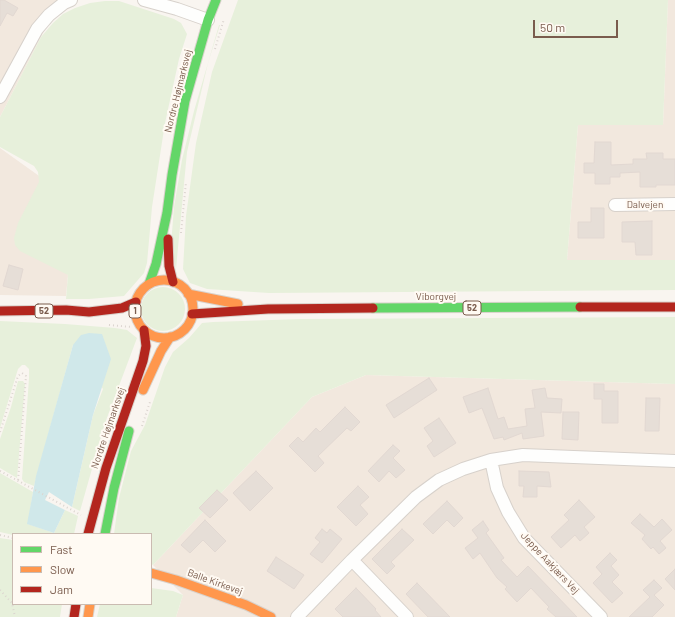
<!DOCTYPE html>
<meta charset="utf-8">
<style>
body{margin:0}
#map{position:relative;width:675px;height:617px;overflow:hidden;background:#f9f5f0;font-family:Barlow,sans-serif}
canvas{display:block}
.legend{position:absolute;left:12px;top:533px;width:140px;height:72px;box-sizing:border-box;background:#fffaf3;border:1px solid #cabbb1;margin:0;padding:5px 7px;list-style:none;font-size:12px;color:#7a5c4d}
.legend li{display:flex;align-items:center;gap:8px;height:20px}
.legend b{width:20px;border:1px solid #cabbb1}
.scale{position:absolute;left:533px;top:20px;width:85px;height:18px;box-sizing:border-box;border:2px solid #7a5c4d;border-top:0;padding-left:5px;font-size:12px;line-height:14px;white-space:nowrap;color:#7a5c4d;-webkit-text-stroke:3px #fffaf3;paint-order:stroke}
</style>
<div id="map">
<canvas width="675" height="617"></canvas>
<ul class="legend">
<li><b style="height:5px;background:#63d668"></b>Fast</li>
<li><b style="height:5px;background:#ff974d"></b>Slow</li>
<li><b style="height:5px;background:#b3261e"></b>Jam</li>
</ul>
<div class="scale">50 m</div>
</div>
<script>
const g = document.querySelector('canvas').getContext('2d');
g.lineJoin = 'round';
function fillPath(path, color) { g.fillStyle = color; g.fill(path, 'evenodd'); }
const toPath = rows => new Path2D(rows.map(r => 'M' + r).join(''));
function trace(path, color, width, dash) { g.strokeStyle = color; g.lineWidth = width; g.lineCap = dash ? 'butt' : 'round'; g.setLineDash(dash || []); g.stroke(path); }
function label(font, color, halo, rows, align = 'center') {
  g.font = font + ' Barlow,sans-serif'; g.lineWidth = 4; g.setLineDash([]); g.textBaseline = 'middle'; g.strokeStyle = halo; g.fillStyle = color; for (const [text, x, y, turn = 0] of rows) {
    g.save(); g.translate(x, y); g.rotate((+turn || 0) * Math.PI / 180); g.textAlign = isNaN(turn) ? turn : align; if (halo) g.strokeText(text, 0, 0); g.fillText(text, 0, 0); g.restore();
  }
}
fillPath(toPath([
 [0,0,60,0,0,117],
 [668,0,675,0,675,260,567,260,578,125,663,125],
 [0,148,42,178,68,275,66,296,0,295],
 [366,375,675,384,675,617,176,617,183,595,153,565,312,397]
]), '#f2e8de');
fillPath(toPath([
 [238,0,668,0,663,125,578,125,567,260,675,260,675,290,269,293,207,289,190,283,183,269,186,216,196,143,212,72],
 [105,1,119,1,174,19,181,23,187,34,179,59,165,123,152,207,147,263,144,273,124,296,89,299,66,299,68,275,20,251,15,245,14,238,18,223,39,182,38,172,34,166,0,147,0,117,41,37,53,23,63,14,75,8,90,3],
 [219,25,220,25,208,63,187,152,176,269,171,245,174,207,182,160,194,111],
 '141 309a22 22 0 1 1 44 0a22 22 0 1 1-44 0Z',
 [675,317,675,384,366,375,312,397,153,565,151,564,151,534,114,534,119,498,131,451,145,425,165,367,173,352,189,338,202,323,213,322,301,319],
 [0,321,65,324,115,328,127,330,137,338,105,423,80,511,72,507,93,415,103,389,73,345,34,486,24,482,22,479,29,378,29,369,25,365,22,365,18,369,0,428],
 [18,381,23,381,25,384,17,478,0,468,0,439,11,407],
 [0,473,33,492,28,524,54,533,65,510,78,516,74,534,13,534,13,535,0,532],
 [0,538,13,540,13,604,62,604,60,617,0,617],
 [151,588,173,591,183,595,176,617,97,617,100,604,151,604]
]), '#e7f0db');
fillPath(toPath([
 [89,333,102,334,111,359,93,415,72,507,49,492,45,500,65,510,54,533,27,524,36,476,73,345,81,335]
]), '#d0e8ea');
const building = toPath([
 [0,0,4,0,18,8,13,16,7,13,0,26,0,0],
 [595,142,611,142,611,165,633,164,633,159,647,159,646,153,663,153,663,159,675,159,675,185,656,185,656,187,640,187,640,172,620,173,620,177,610,177,610,184,595,184,595,173,584,173,584,163,594,163,595,142],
 [591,208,604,208,604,238,578,238,578,222,591,222,591,208],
 [652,221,652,255,636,255,635,242,622,242,622,222,652,221],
 [9,265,23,269,18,290,3,286,9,265],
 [429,378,437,390,394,418,386,405,429,378],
 [594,384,604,384,604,391,618,391,618,423,602,423,602,399,594,399,594,384],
 [488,388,498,419,504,417,508,429,527,426,525,409,535,408,532,390,545,388,547,398,562,399,561,413,541,412,544,436,523,439,522,433,504,440,503,437,494,439,482,408,469,413,463,397,488,388],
 [646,398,660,398,659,431,645,431,646,398],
 [345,407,360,422,351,431,347,428,318,456,324,463,315,472,289,446,298,437,303,442,316,428,320,432,345,407],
 [563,412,579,412,578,440,562,439,563,412],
 [439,418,456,443,434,457,427,446,433,441,424,428,439,418],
 [393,445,400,451,393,458,405,470,396,478,389,471,379,482,368,471,393,445],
 [256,471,273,488,250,511,233,493,256,471],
 [519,471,549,472,551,487,537,486,537,497,523,497,524,486,519,486,519,471],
 [358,486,369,497,360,505,368,514,356,526,337,507,358,486],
 [217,490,228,500,210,518,199,508,217,490],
 [579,500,595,517,584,527,589,533,580,541,575,535,561,548,551,537,569,520,564,515,579,500],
 [447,501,463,518,454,527,447,520,433,534,423,524,447,501],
 [640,514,654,527,662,519,672,530,660,541,666,548,659,554,653,547,651,549,642,539,645,535,631,523,640,514],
 [205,520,226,541,215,552,203,540,190,553,181,545,205,520],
 [483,521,489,530,486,533,504,558,501,560,517,577,528,566,577,617,556,617,547,609,549,607,531,588,517,602,505,589,507,587,497,578,480,553,473,559,465,548,478,538,472,530,483,521],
 [322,529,327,533,330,529,342,539,322,563,310,554,320,542,315,538,322,529],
 [402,529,414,540,391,562,395,566,387,574,372,559,402,529],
 [610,553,617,560,611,566,619,575,612,582,623,593,612,603,593,583,602,574,596,567,610,553],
 [276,557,304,575,294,589,267,571,276,557],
 [675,569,675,590,665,579,675,569],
 [654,580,662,588,654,595,664,605,652,617,629,617,650,597,643,590,654,580],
 [417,583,450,617,428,617,406,594,417,583],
 [356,588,376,609,375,610,381,617,343,617,335,609,356,588]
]);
fillPath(building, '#e6ded7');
trace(building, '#e2d8d2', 1);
const street = toPath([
 [144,0,177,9,208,20],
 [0,97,37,29,49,15,64,3,71,0],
 [615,205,675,204],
 [491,460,497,488,508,512,524,538,601,617],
 [352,560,407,617],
 [297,617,352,560,416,497,439,480,463,469,491,460,523,455,675,461]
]);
const fast = toPath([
 [149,284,156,264,167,213,172,175,185,101,208,20,216,0],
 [373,308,580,307],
 [105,534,114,488,129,431]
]);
const slow = toPath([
 '135 309a29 29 0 1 1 58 0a29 29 0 1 1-58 0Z',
 [188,294,238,304],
 [143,390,161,351,170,337],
 [151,573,176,580,246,605,271,617],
 [88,617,90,604]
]);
const jam = toPath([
 [168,239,169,266,173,282],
 [580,307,675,307],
 [0,311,66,310,89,312,122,308,136,302],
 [192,314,268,309,373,308],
 [88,534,106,468,143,361,146,346,144,330],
 [74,617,76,604]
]);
trace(street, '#d7d1cb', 14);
trace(fast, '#d9d2cb', 11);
trace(slow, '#d9d2cb', 11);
trace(jam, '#d9d2cb', 11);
trace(toPath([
 [215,49,224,19],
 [181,233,186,182],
 [109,325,132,327],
 [142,426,150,402],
 [0,432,18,376,22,373,26,376,18,481],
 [0,471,81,515],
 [0,535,13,538],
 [0,590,12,603,15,617]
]), '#dcd5d0', 2, [1, 3]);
trace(street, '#fefefd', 12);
trace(fast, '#63d668', 9);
trace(slow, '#ff974d', 9);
trace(jam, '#b3261e', 9);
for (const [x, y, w] of [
 [472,308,18],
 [44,311,18],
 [135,311,12]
]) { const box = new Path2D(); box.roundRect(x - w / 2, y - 7, w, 14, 3); g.fillStyle = '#fffaf3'; g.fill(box); trace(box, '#7a5c4d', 1); }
label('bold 9px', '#7a5c4d', null, [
 ["52",472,308],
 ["52",44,311],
 ["1",135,311]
]);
label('10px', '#7a5c4d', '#fffaf3', [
 ["Nordre Højmarksvej",178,91,-76],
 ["Dalvejen",645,205],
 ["Viborgvej",436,297],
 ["Nordre Højmarksvej",108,428,-71],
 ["Jeppe Aakjærs Vej",550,563,47],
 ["Balle Kirkevej",215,582,20]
]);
</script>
